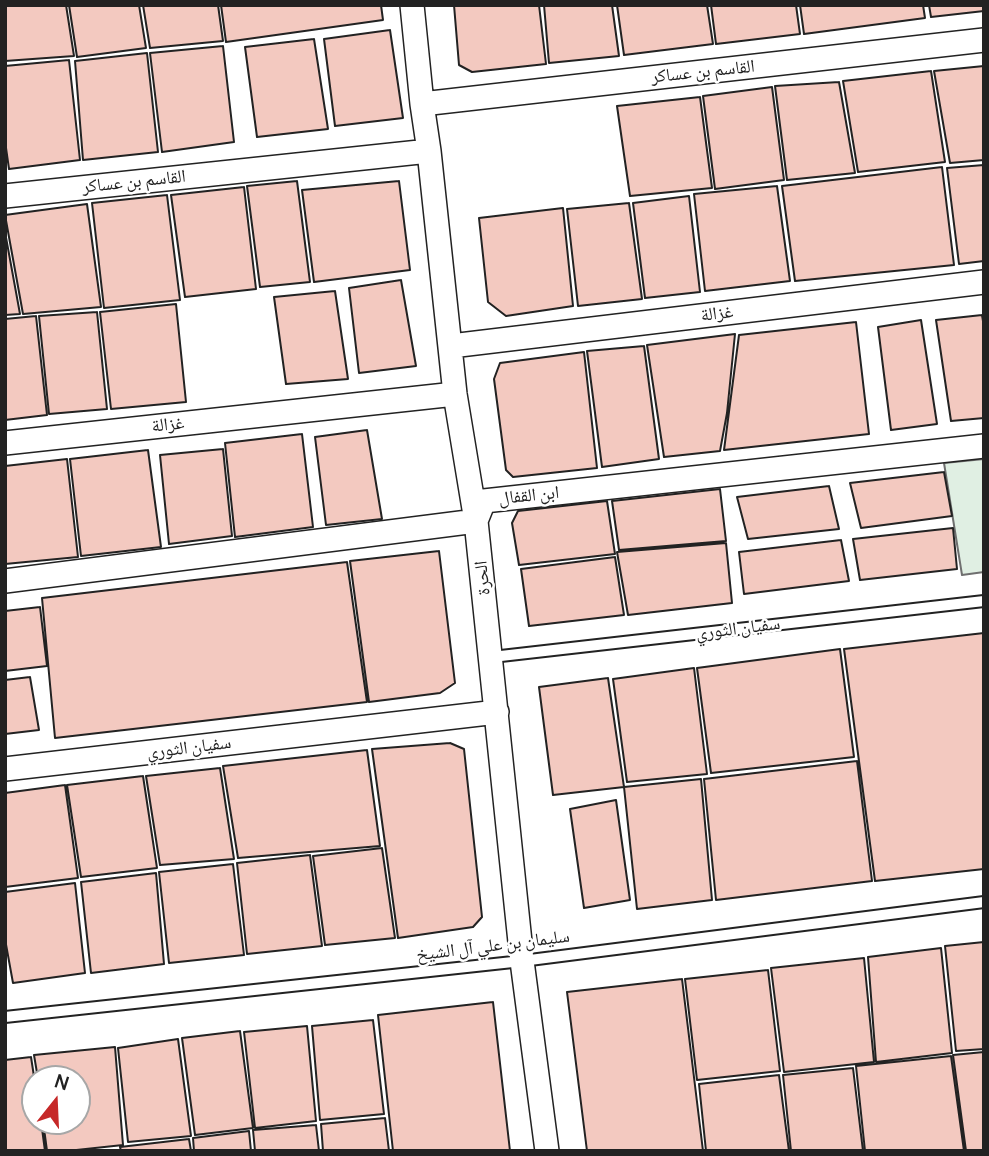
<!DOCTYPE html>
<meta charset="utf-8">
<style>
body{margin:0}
#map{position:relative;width:989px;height:1156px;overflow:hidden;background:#fff;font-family:Manrope,sans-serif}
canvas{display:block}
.frame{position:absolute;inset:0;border:7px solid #222;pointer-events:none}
.north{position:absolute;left:21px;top:1065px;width:70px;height:70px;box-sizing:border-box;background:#fff;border:2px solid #a7a7a7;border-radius:50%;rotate:18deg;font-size:19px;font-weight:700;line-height:28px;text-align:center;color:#222}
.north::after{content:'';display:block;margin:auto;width:24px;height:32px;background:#c62828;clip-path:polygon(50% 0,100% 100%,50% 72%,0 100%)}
</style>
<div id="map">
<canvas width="989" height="1156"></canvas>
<div class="frame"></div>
<div class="north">N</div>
</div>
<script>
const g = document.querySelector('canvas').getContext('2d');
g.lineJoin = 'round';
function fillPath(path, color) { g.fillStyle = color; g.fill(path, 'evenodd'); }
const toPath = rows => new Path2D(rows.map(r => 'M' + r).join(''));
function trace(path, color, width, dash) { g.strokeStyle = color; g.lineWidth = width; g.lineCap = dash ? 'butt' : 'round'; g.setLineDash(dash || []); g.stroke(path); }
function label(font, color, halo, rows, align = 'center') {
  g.font = font + ' Manrope,"Noto Naskh Arabic",sans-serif'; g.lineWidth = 5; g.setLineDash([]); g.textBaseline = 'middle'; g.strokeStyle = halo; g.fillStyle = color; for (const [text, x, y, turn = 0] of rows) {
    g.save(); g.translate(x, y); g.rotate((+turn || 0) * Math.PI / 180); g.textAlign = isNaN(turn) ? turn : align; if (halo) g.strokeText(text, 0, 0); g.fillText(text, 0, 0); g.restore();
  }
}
const green = toPath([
 [984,459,984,572,962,575,944,463,984,459]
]);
fillPath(green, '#e0efe3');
trace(green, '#6f6f6f', 2);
const building = toPath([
 [5,5,66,5,74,56,5,61,5,5],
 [69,5,139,5,146,48,77,57,69,5],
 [143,5,218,5,223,41,150,48,143,5],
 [221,5,381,5,383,20,226,42,221,5],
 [454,5,539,5,546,64,472,72,459,65,454,5],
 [544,5,612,5,619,56,549,63,544,5],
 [617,5,707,5,713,44,624,55,617,5],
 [711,5,796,5,800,34,716,44,711,5],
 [800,5,923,5,925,18,804,34,800,5],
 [929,5,984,5,984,11,931,17,929,5],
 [390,30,403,118,335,126,324,39,390,30],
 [314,39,328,129,257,137,245,47,314,39],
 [223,46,234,142,162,152,150,53,223,46],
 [147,53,158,152,83,160,75,61,147,53],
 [69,60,80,160,9,169,5,141,5,66,69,60],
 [984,66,984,160,950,163,934,71,984,66],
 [931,71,945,162,858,172,843,81,931,71],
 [839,82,855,173,787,180,775,86,839,82],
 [772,87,784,180,715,189,703,96,772,87],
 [700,97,712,188,630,196,617,106,700,97],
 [984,165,984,261,959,264,947,168,984,165],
 [942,167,954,265,795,281,782,186,942,167],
 [297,181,310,282,260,287,247,186,297,181],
 [399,181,410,270,314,282,302,190,399,181],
 [777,186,790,281,705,291,694,194,777,186],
 [244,187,256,289,185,297,171,195,244,187],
 [167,195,180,300,104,308,92,203,167,195],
 [689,196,700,292,645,298,633,203,689,196],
 [629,203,642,299,578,306,567,209,629,203],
 [87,204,101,307,23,314,5,215,87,204],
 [563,208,573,306,506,316,488,302,479,218,563,208],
 [5,232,20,314,5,315,5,232],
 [401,280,416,366,359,373,349,288,401,280],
 [335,291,348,379,286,384,274,297,335,291],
 [176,304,186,402,111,409,100,312,176,304],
 [97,312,107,409,49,414,39,316,97,312],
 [982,315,984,327,984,418,951,421,936,320,982,315],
 [36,316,47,415,5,420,5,319,36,316],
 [921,320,937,424,891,430,878,327,921,320],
 [856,322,869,434,724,450,739,335,856,322],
 [735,334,727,413,720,451,664,457,647,345,735,334],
 [644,346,659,459,602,467,587,351,644,346],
 [584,352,597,468,513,477,506,470,494,379,500,363,584,352],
 [367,430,382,519,326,525,315,437,367,430],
 [302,434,313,527,235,537,225,443,302,434],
 [223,449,232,536,169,544,160,455,223,449],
 [148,450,161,547,81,556,70,459,148,450],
 [67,459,78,557,5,564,5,466,67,459],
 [944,472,952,516,861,528,850,483,944,472],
 [829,486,839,529,748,539,737,497,829,486],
 [720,489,726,541,619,550,612,501,720,489],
 [607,501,615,554,519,565,512,523,518,511,607,501],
 [953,528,957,569,860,580,853,539,953,528],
 [841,540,849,581,744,594,739,552,841,540],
 [726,543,732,603,628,615,617,552,726,543],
 [439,551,455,683,440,693,369,702,350,561,439,551],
 [615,557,624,615,529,626,521,569,615,557],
 [347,562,367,702,55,738,42,598,347,562],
 [40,607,47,666,5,671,5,611,40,607],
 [984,633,984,869,875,881,844,649,984,633],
 [840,649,854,757,711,773,697,668,840,649],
 [694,668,707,774,627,782,613,679,694,668],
 [30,677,39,730,5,734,5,680,30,677],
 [608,678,624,787,553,795,539,687,608,678],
 [450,743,464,749,482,917,473,927,398,938,372,749,450,743],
 [367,750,380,846,238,858,223,766,367,750],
 [857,761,872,881,716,900,704,779,857,761],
 [220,768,234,859,160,865,146,776,220,768],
 [143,776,157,868,81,877,67,785,143,776],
 [701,779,712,900,637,909,624,787,701,779],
 [65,785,78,878,5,887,5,793,65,785],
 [616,800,630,900,584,908,570,809,616,800],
 [382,848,395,938,325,945,313,856,382,848],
 [310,855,322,946,247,954,237,863,310,855],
 [233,864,244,955,169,963,159,872,233,864],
 [156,873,164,964,91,973,81,882,156,873],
 [75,883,85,973,13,983,5,939,5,892,75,883],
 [984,942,984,1049,956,1051,945,946,984,942],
 [941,948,952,1053,876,1062,868,957,941,948],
 [864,958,874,1062,784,1072,771,968,864,958],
 [768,970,780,1071,697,1080,685,979,768,970],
 [682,979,703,1151,587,1151,567,992,682,979],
 [493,1002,510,1151,393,1151,378,1015,493,1002],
 [373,1020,384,1114,320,1120,312,1026,373,1020],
 [307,1026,316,1121,255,1128,244,1032,307,1026],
 [240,1031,253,1128,195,1135,182,1038,240,1031],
 [178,1039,191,1136,128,1142,118,1048,178,1039],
 [115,1047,123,1145,67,1151,47,1151,43,1121,77,1121,77,1079,38,1079,34,1055,115,1047],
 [984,1052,984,1151,966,1151,953,1055,984,1052],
 [951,1056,964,1151,865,1151,856,1066,951,1056],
 [31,1057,35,1083,35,1121,41,1121,45,1151,5,1151,5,1060,31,1057],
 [853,1068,863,1151,791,1151,783,1075,853,1068],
 [779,1075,789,1151,706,1151,699,1084,779,1075],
 [385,1118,389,1151,323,1151,321,1124,385,1118],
 [316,1125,319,1151,255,1151,253,1130,316,1125],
 [249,1131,251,1151,194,1151,193,1138,249,1131],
 [189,1139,191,1151,121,1151,120,1147,189,1139]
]);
fillPath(building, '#f3c9c0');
trace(building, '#222', 2);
const service = toPath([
 [492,657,984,601],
 [5,1017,522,961,984,902]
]);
const minor = toPath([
 [412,5,422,104,429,151,455,394,476,521,522,961,547,1151],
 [422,104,984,40],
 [5,196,429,151],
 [451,346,984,282],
 [5,443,455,394],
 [5,581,476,521,484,501,984,446],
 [5,769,497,712]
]);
trace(service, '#222', 14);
trace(minor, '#222', 26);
trace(service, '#fff', 10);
trace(minor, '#fff', 23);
label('18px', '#222', '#fff', [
 ["القاسم بن عساكر",703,72,-6],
 ["القاسم بن عساكر",134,182,-6],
 ["غزالة",717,314,-7],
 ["غزالة",168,425,-6],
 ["ابن القفال",529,496,-6],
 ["الحرة",483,578,-96],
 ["سفيان الثوري",738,629,-7],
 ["سفيان الثوري",189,748,-7],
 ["سليمان بن علي آل الشيخ",493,946,-7]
]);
</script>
